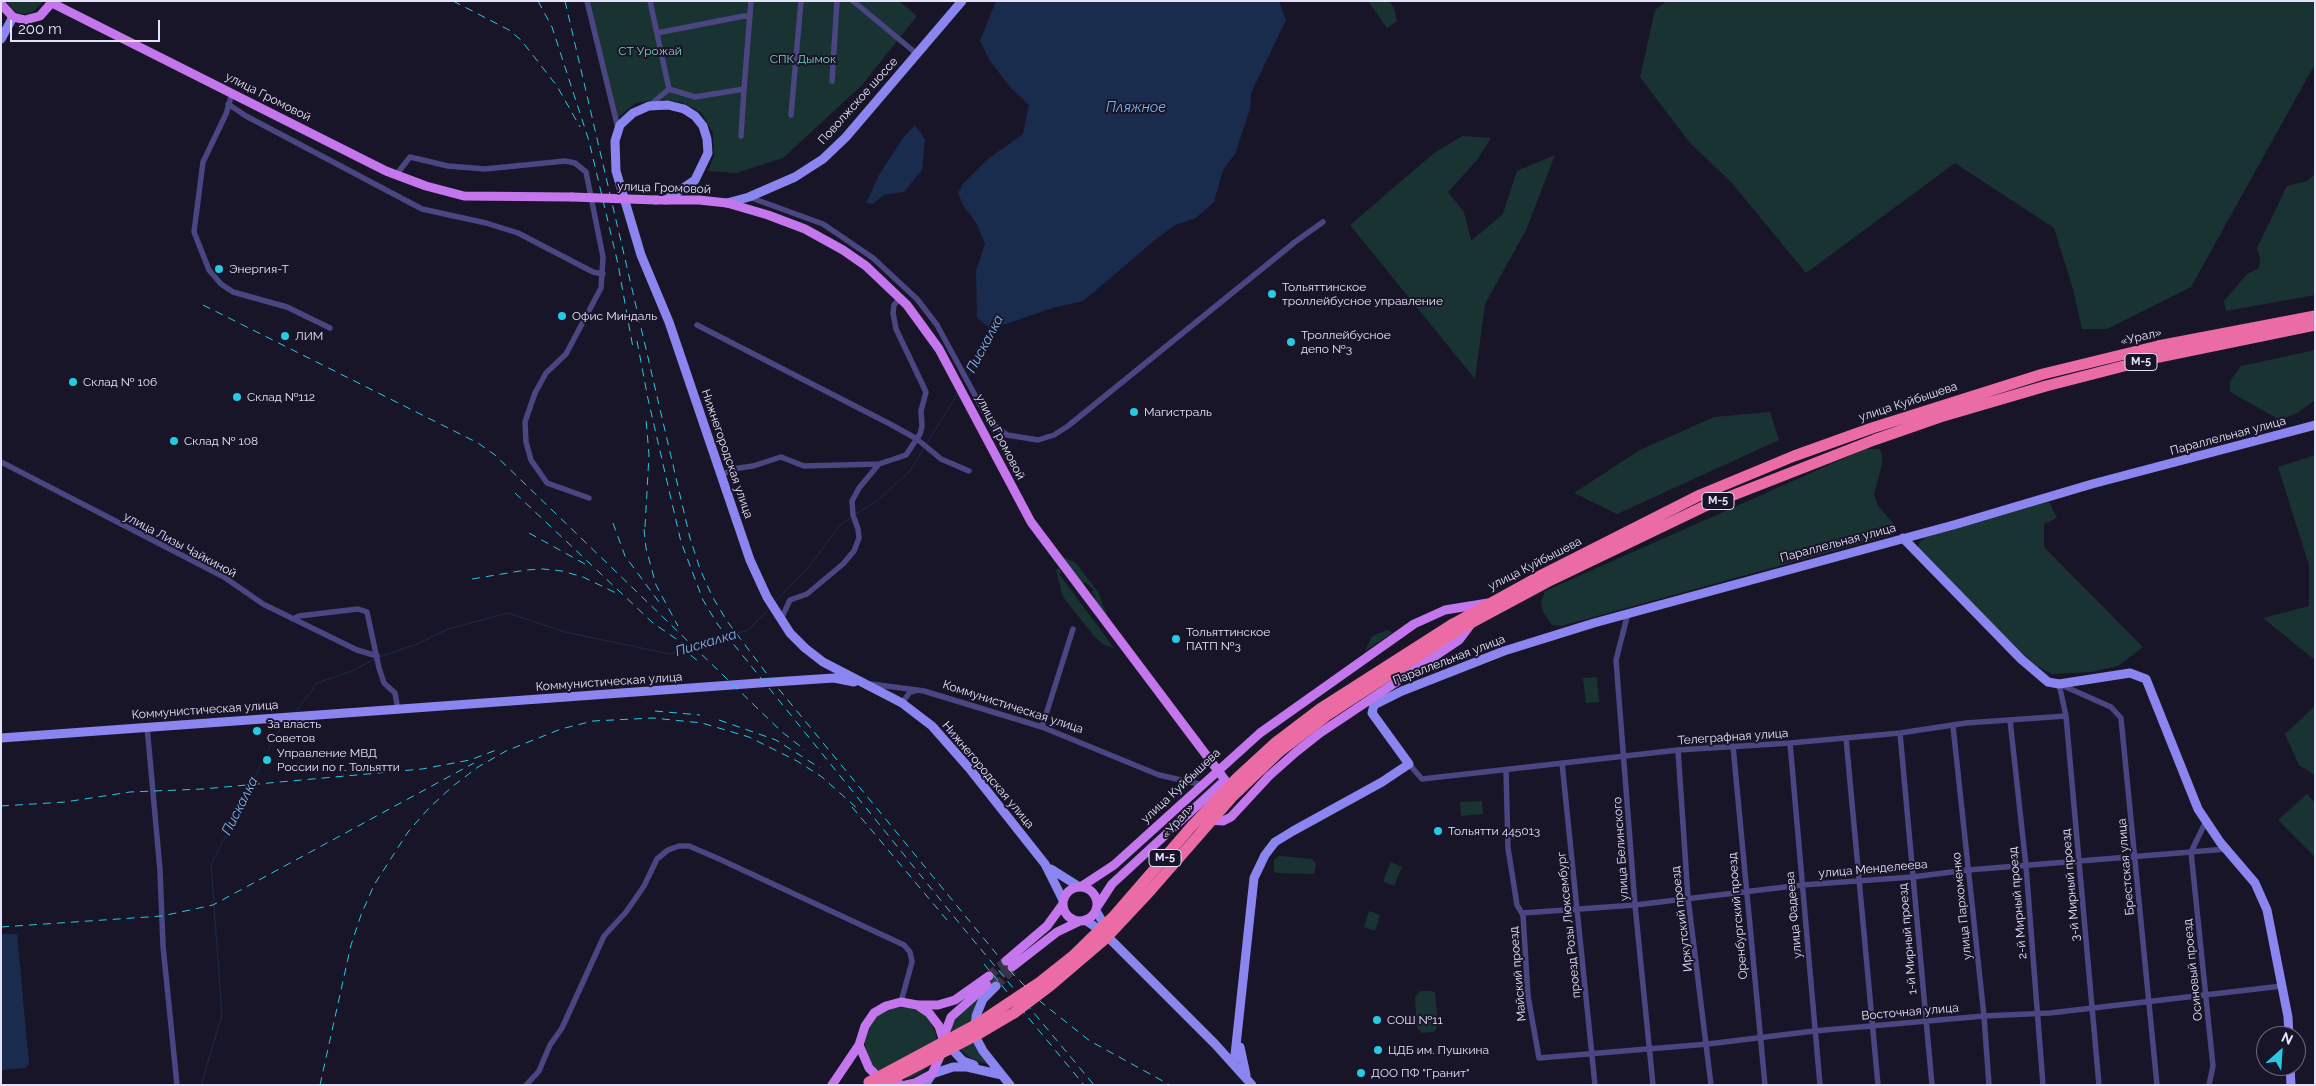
<!DOCTYPE html>
<meta charset="utf-8">
<style>
body{margin:0}
#map{position:relative;width:2316px;height:1086px;overflow:hidden;background:#191529;font-family:Raleway,sans-serif}
canvas{display:block}
.frame{position:absolute;inset:0;border:2px solid #e5e1fb;pointer-events:none}
.north{position:absolute;left:2256px;top:1026px;width:50px;height:50px;box-sizing:border-box;background:#191529;border:1px solid #6b677d;border-radius:50%;rotate:26deg;font-size:14px;font-weight:700;line-height:20px;text-align:center;color:#e5e1fb}
.north::after{content:'';display:block;margin:auto;width:18px;height:22px;background:#26cae2;clip-path:polygon(50% 0,100% 100%,50% 72%,0 100%)}
.scale{position:absolute;left:10px;top:20px;width:150px;height:22px;box-sizing:border-box;border:2px solid #e5e1fb;border-top:0;padding-left:6px;font-size:15px;line-height:18px;white-space:nowrap;color:#e5e1fb;-webkit-text-stroke:4px #191529;paint-order:stroke}
</style>
<div id="map">
<canvas width="2316" height="1086"></canvas>
<div class="frame"></div>
<div class="north">N</div>
<div class="scale">200 m</div>
</div>
<script>
const g = document.querySelector('canvas').getContext('2d');
g.lineJoin = 'round';
function fillPath(path, color) { g.fillStyle = color; g.fill(path, 'evenodd'); }
const toPath = rows => new Path2D(rows.map(r => 'M' + r).join(''));
function trace(path, color, width, dash) { g.strokeStyle = color; g.lineWidth = width; g.lineCap = dash ? 'butt' : 'round'; g.setLineDash(dash || []); g.stroke(path); }
function label(font, color, halo, rows, align = 'center') {
  g.font = font + ' Raleway,sans-serif'; g.lineWidth = 4; g.setLineDash([]); g.textBaseline = 'middle'; g.strokeStyle = halo; g.fillStyle = color; for (const [text, x, y, turn = 0] of rows) {
    g.save(); g.translate(x, y); g.rotate((+turn || 0) * Math.PI / 180); g.textAlign = isNaN(turn) ? turn : align; if (halo) g.strokeText(text, 0, 0); g.fillText(text, 0, 0); g.restore();
  }
}
fillPath(toPath([
 [5,1,44,1,33,12,24,14,16,12],
 [587,1,899,1,917,16,862,85,783,158,736,173,708,171,714,156,713,133,701,112,681,102,660,99,636,103,616,119],
 [1368,1,1389,1,1394,8,1397,21,1387,28],
 [1667,1,2315,1,2315,64,2191,287,2107,329,2082,329,2073,289,2054,228,1955,163,1806,273,1731,182,1690,143,1640,77,1655,10],
 [1462,136,1491,138,1477,160,1448,192,1464,212,1471,241,1503,214,1517,171,1555,155,1526,230,1485,304,1475,379,1350,225,1434,153],
 [2315,174,2315,295,2226,311,2224,301,2247,274,2259,268,2260,257,2257,248,2287,186,2307,181],
 [2315,350,2315,400,2297,413,2280,420,2230,392,2230,381,2241,366],
 [1770,412,1779,440,1617,514,1574,493,1640,450,1714,417],
 [1865,449,1879,449,1882,454,1882,464,1874,494,1878,506,1895,525,1895,534,1561,626,1552,625,1543,612,1541,602,1545,591],
 [2315,455,2315,660,2263,618,2309,606,2309,565,2278,467],
 [2049,502,2057,518,2044,524,2044,547,2143,647,2118,666,2092,672,2052,674,2037,666,2014,646,1919,550,1919,543,1926,537],
 [1061,556,1076,563,1098,592,1109,620,1094,600,1096,597,1092,592,1094,590,1085,582,1082,584],
 [1059,568,1061,572,1059,574,1114,648,1104,645,1094,636,1063,597,1056,570],
 [1388,630,1392,633,1365,651,1372,636],
 [1597,677,1599,702,1586,703,1583,678],
 [2315,706,2315,775,2299,765,2285,734],
 [2307,794,2315,803,2315,857,2278,820],
 [1482,801,1483,814,1461,816,1460,802],
 [1279,856,1312,859,1316,864,1314,874,1277,873,1274,871,1274,860],
 [1391,862,1402,867,1394,886,1383,881],
 [1369,911,1380,915,1375,931,1364,927],
 [1420,991,1432,991,1435,993,1438,1025,1434,1032,1422,1033,1417,1028,1415,997],
 [983,993,971,1016,971,1031,975,1046,990,1065,972,1059,962,1051,952,1039,952,1025,959,1012],
 '865 1043a36 36 0 1 1 72 0a36 36 0 1 1-72 0Z'
]), '#193332');
fillPath(toPath([
 [996,1,1279,1,1286,20,1251,93,1250,109,1235,154,1223,170,1214,202,1196,218,1175,225,1155,240,1083,301,1053,308,991,329,977,318,976,270,985,244,977,224,963,205,958,193,963,184,988,159,1023,134,1029,105,1011,88,990,61,980,41],
 [915,125,925,139,922,170,904,192,883,195,873,204,866,203,879,175,903,138],
 [1,934,17,934,29,1064,26,1068,1,1070]
]), '#192c4e');
trace(toPath([
 [968,377,978,361,991,329],
 [927,443,958,393],
 [856,514,874,503,910,471,924,448],
 [775,602,807,569,840,525,850,518],
 [379,657,417,644,448,629,508,613,565,632,670,654,748,630,769,609],
 [295,713,317,683,352,671,375,659],
 [201,1085,222,1015,211,865,276,735,289,720]
]), '#192c4e', 1);
trace(toPath([
 [996,986,1012,970]
]), '#383448', 9, [9, 4.5]);
trace(toPath([
 [989,976,1006,961],
 [990,982,1012,967]
]), '#383448', 9, [9, 4.5]);
trace(toPath([
 [587,1,618,128],
 [650,1,669,89],
 [853,1,917,54],
 [657,33,744,16,750,17],
 [832,81,837,1],
 [232,94,226,114,203,162,194,232,209,270,221,284,233,292,287,307,330,328],
 [228,104,246,116,422,209,486,223,518,233,593,272,603,274],
 [649,106,669,89,695,97,744,89,751,1],
 [791,115,801,1],
 [741,136,744,89],
 [396,175,410,157,448,166,485,169,565,161,575,163,586,172,603,257,601,288,566,354,546,373,535,393,525,422,526,442,531,460,547,483,589,498],
 [749,197,823,224,873,258,917,299,937,325,989,421,1007,435,1038,440,1054,435,1068,426,1295,242,1323,222],
 [697,325,890,424,917,439,941,459,969,471],
 [1,462,224,577,263,604,357,650,377,656],
 [721,476,732,469,753,466,781,457,804,466,879,464],
 [1628,613,1616,660,1635,905,1653,1085],
 [293,619,299,616,358,609,367,612,379,668,384,683,395,693,398,710],
 [781,619,790,600,807,594,843,564,854,551,859,538,858,529,853,515,852,501,859,488,879,464,906,455,920,434,922,426,921,411,926,392,896,329,893,313,894,305,900,298],
 [871,684,924,691,1042,727,1159,775,1203,785],
 [2059,684,2111,707,2121,718,2157,1085],
 [2059,684,2066,716,2099,1085],
 [902,703,910,692,915,691],
 [2010,720,2026,866,2043,1085],
 [147,726,160,870,163,946,177,1085],
 [1953,726,1984,1016,1989,1085],
 [1042,727,1073,629],
 [1900,733,1932,1085],
 [1846,738,1878,1085],
 [1790,743,1820,1085],
 [1733,746,1765,1085],
 [1678,750,1688,898,1711,1085],
 [1562,763,1595,1085],
 [1409,764,1422,779,1678,750,1790,743,1900,733,1966,723,2066,716],
 [1506,770,1508,848,1517,905,1523,915,1528,996,1539,1058,1708,1044,1814,1031,1984,1016,2050,1013,2282,986],
 [1523,913,1635,905,1802,885,1912,877,1968,870,2191,852,2206,821],
 [526,1085,539,1071,550,1045,562,1028,604,936,626,912,644,886,657,859,668,850,679,846,689,846,717,858,904,945,910,952,912,962,901,1002],
 [2209,1085,2213,1066,2191,852,2226,849]
]), '#4a4682', 5.5);
trace(toPath([
 [1,39,13,17],
 [666,200,695,180,708,153,707,139,703,126,695,116,684,109,668,105,649,106,633,113,620,125,615,141,616,171,641,255,669,322,750,560,767,597,790,633,805,648,823,662,902,703,932,726,969,768,1045,864,1063,900],
 [727,203,749,197,795,177,823,159,846,137,962,1],
 [1903,538,2021,659,2048,682,2059,684,2130,673,2146,679,2198,809,2220,842,2255,883,2267,910,2288,1017,2289,1036],
 [1,738,773,682,834,678,854,682],
 [1051,869,1078,886],
 [1096,911,1107,929],
 [1085,920,1103,932,1215,1044,1252,1085],
 [996,986,983,999,976,1016,975,1029,977,1040,983,1051,1010,1085],
 [947,1044,963,1061,974,1065],
 [1240,1047,1246,1075],
 [1234,1064,1254,878,1265,855,1275,842,1293,831,1382,782,1409,764,1372,713,1374,705,1402,691,1504,651,1594,623,1957,524,2092,484,2315,425],
 [2290,1066,2291,1085],
 [925,1085,932,1074,953,1067,967,1067,1002,1075]
]), '#8a85ef', 9);
trace(toPath([
 [52,3,386,171,426,186,464,196,572,197],
 [1,4,13,17,25,20,40,16,53,1],
 [656,200,699,200,727,203,768,215,805,229,843,250,866,266,907,305,939,349,1031,522,1225,780,1112,884,1097,907],
 [1208,820,1223,821,1231,817,1269,776,1296,752,1320,733,1459,640,1471,624],
 [1082,886,1114,865,1260,733,1414,624,1445,610,1488,603],
 '1063 904a17 17 0 1 1 34 0a17 17 0 1 1-34 0Z',
 [1006,961,1047,926,1063,904],
 [1012,967,1057,932,1080,921],
 [918,1005,938,1005,955,1000,989,976],
 [943,1039,951,1017,987,985],
 [832,1085,859,1045],
 [902,1085,879,1078,869,1068,859,1045,865,1026,874,1013,886,1006,901,1002,917,1005,929,1013,939,1026,943,1039,942,1052,932,1074,915,1083,906,1085]
]), '#c477ed', 9);
trace(toPath([
 [1453,624,1540,576,1700,495,1794,456,1872,428,2043,374,2158,346,2315,316],
 [1458,630,1551,580,1703,507,1874,440,1940,417,2046,386,2159,357,2315,325]
]), '#eb6ca5', 11);
trace(toPath([
 [453,1,509,30,521,40,557,86,580,127],
 [538,1,552,27,589,141,618,264,633,348],
 [565,1,690,538,700,569,712,596,727,621,773,682,1013,974,1042,1003,1090,1041,1170,1085],
 [203,305,478,443,495,455,782,732,805,750],
 [637,341,648,399,681,542,703,600,718,625,964,929,1094,1085],
 [515,493,653,623,688,647],
 [613,523,625,556,659,602],
 [645,527,649,455,646,419],
 [644,529,646,548,656,585,678,626],
 [529,533,585,564],
 [472,579,526,570,543,569,562,571,583,577,616,593],
 [680,646,700,663],
 [655,711,700,715],
 [719,720,776,740,820,768],
 [1,806,65,802,130,792,203,789,422,769,470,760,499,749],
 [852,807,947,920],
 [1,927,162,916,213,905,474,763],
 [984,964,1084,1085],
 [320,1085,351,945,361,915,374,885,408,832,429,808,453,786,478,767,506,751,561,729,593,721,653,718,702,723,749,737,797,761,822,777,859,810]
]), '#26cae2', 1, [8, 6]);
trace(toPath([
 [572,197,656,200]
]), '#c477ed', 9);
trace(toPath([
 [869,1082,977,1024,1040,982,1074,955,1113,917,1191,827,1237,778,1274,744,1320,709,1453,624],
 [880,1085,980,1033,1014,1013,1051,985,1106,938,1150,891,1233,796,1280,751,1326,716,1458,630]
]), '#eb6ca5', 11);
for (const [x, y, r, color] of [
 [219,269,5,"#26cae2"],
 [1272,294,5,"#26cae2"],
 [562,316,5,"#26cae2"],
 [285,336,5,"#26cae2"],
 [1291,342,5,"#26cae2"],
 [73,382,5,"#26cae2"],
 [237,397,5,"#26cae2"],
 [1134,412,5,"#26cae2"],
 [174,441,5,"#26cae2"],
 [1176,639,5,"#26cae2"],
 [257,731,5,"#26cae2"],
 [267,760,5,"#26cae2"],
 [1438,831,5,"#26cae2"],
 [1377,1020,5,"#26cae2"],
 [1378,1050,5,"#26cae2"],
 [1361,1073,5,"#26cae2"]
]) { const dot = new Path2D(); dot.arc(x, y, r, 0, 2 * Math.PI); g.fillStyle = color; g.fill(dot); trace(dot, '#191529', 2); }
for (const [x, y, w] of [
 [2141,362,32],
 [1718,501,32],
 [1165,858,32]
]) { const box = new Path2D(); box.roundRect(x - w / 2, y - 8.5, w, 17, 4); g.fillStyle = '#191529'; g.fill(box); trace(box, '#e5e1fb', 1); }
label('bold 11px', '#e5e1fb', null, [
 ["М-5",2141,362],
 ["М-5",1718,501],
 ["М-5",1165,858]
]);
label('12px', '#75d3be', '#191529', [
 ["СТ Урожай",650,51],
 ["СПК Дымок",803,59]
]);
label('12px', '#e5e1fb', '#191529', [
 ["улица Громовой",268,97,27],
 ["Поволжское шоссе",858,101,-48],
 ["улица Громовой",664,188,2],
 ["«Урал»",2141,337,-13],
 ["улица Куйбышева",1908,402,-18],
 ["Параллельная улица",2228,436,-15],
 ["улица Громовой",1000,437,63],
 ["Нижнегородская улица",727,454,71],
 ["Параллельная улица",1838,543,-15],
 ["улица Лизы Чайкиной",180,545,28],
 ["улица Куйбышева",1535,564,-27],
 ["Параллельная улица",1449,660,-21],
 ["Коммунистическая улица",609,682,-4],
 ["Коммунистическая улица",1013,707,18],
 ["Коммунистическая улица",205,710,-4],
 ["Телеграфная улица",1733,737,-4],
 ["Нижнегородская улица",988,775,50],
 ["улица Куйбышева",1181,786,-43],
 ["«Урал»",1178,821,-49],
 ["улица Белинского",1621,849,-94],
 ["Брестская улица",2126,867,-95],
 ["улица Менделеева",1873,869,-5],
 ["3-й Мирный проезд",2071,885,-95],
 ["2-й Мирный проезд",2018,903,-95],
 ["улица Пархоменко",1962,906,-96],
 ["улица Фадеева",1794,915,-95],
 ["Оренбургский проезд",1738,916,-95],
 ["Иркутский проезд",1682,919,-97],
 ["проезд Розы Люксембург",1569,925,-96],
 ["1-й Мирный проезд",1908,939,-95],
 ["Осиновый проезд",2193,970,-96],
 ["Майский проезд",1518,974,-95],
 ["Восточная улица",1910,1012,-5]
]);
label('12px', '#e5e1fb', '#191529', [
 ["Энергия-Т",229,269],
 ["Тольяттинское",1282,287],
 ["троллейбусное управление",1282,301],
 ["Офис Миндаль",572,316],
 ["Троллейбусное",1301,335],
 ["депо №3",1301,349],
 ["ЛИМ",295,336],
 ["Склад № 106",83,382],
 ["Склад №112",247,397],
 ["Магистраль",1144,412],
 ["Склад № 108",184,441],
 ["Тольяттинское",1186,632],
 ["ПАТП №3",1186,646],
 ["За власть",267,724],
 ["Советов",267,738],
 ["Управление МВД",277,753],
 ["России по г. Тольятти",277,767],
 ["Тольятти 445013",1448,831],
 ["СОШ №11",1387,1020],
 ["ЦДБ им. Пушкина",1388,1050],
 ["ДОО ПФ \"Гранит\"",1371,1073]
], 'left');
label('italic 14px', '#7db6ed', '#191529', [
 ["Пляжное",1136,108],
 ["Пискалка",985,344,-62],
 ["Пискалка",706,643,-17],
 ["Пискалка",240,806,-63]
]);
</script>
